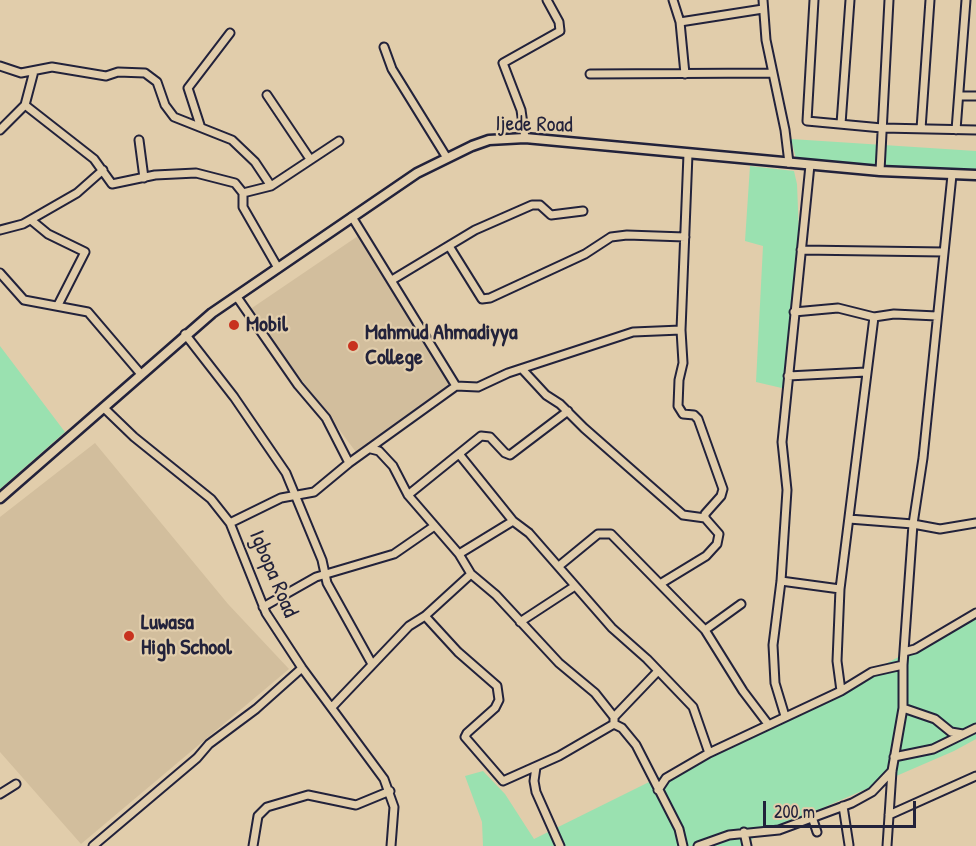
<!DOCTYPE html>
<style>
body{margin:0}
#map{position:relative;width:976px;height:846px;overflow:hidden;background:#e1cdab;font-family:"Patrick Hand",sans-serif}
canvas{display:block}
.scale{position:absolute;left:763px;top:801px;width:153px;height:27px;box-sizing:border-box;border:3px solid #22223b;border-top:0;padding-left:8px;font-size:18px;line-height:21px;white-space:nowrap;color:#22223b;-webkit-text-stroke:4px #e1cdab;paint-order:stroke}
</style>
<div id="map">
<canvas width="976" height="846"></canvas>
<div class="scale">200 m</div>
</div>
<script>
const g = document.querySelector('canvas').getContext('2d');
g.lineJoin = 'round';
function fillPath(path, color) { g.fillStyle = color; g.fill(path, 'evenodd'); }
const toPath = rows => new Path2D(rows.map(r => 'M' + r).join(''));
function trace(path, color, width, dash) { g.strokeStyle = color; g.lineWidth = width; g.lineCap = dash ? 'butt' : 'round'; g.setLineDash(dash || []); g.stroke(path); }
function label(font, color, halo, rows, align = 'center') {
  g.font = font + ' "Patrick Hand",sans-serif'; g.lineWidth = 4.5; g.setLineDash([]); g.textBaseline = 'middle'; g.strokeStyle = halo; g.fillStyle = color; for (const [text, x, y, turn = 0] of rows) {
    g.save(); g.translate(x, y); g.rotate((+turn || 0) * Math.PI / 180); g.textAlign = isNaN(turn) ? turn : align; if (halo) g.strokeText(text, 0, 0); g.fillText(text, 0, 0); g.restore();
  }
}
fillPath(toPath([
 [358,236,451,383,450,387,410,416,356,452,249,310],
 [95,443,228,604,289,669,81,844,0,752,0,517]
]), '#d2be9d');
fillPath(toPath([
 [791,139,976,151,976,171,801,161,796,159],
 [750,166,794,171,797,184,799,235,786,389,756,382,763,246,745,241],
 [0,346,65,432,0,489],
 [976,616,976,739,954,751,753,838,748,846,483,846,482,822,465,776,483,771,505,794,534,839,857,679]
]), '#9ae1b0');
const minor = toPath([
 [673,0,680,22,685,74],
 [763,0,766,40,785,130,789,163],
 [814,0,807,121,882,128,976,130],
 [680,22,763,9],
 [384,47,392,69,447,158],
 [0,66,21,73,52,67,106,76,118,72,145,73,157,82,165,105,174,117,232,140,255,162,271,186],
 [590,74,773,73],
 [267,95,310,159],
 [959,96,976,96],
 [25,105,94,159,112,184,155,175,196,173,235,183,243,193],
 [841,124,850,0],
 [200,125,188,88,230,33],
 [921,129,930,0],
 [0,130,25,105,34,71],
 [956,130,966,0],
 [525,138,521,110,503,63,560,31,559,22,547,0],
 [139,140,144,178],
 [688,154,681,330,683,363,679,380,678,406,683,414,694,415,698,419,723,489,721,496,705,514,705,518],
 [880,171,889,0],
 [352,217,456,386],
 [31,220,48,234,85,252,58,305],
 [0,230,23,224,77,193,103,170],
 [449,246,482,299,490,298,585,254,611,237,627,235,685,237],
 [801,250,944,252],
 [278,268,243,207,243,193,271,186,339,141],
 [0,273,24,300,88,312,140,373],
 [392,280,475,230,532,205,540,205,551,215,583,211],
 [237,297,298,385,326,418,349,463],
 [794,312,838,308,874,317,894,314,937,316],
 [185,334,234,397,286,473,322,560,327,583,372,664],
 [522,369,546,395,560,404,584,428,683,515,705,518,719,534,717,544,706,556,660,584],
 [788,376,866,372],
 [105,409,134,437,211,499,230,523,266,613,302,668,384,779,394,807,391,846],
 [371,449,379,451,393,466,408,495,459,554,471,574,496,595,559,663,595,693,614,717,614,724],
 [459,454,513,521,529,533,612,628,647,659,693,707,709,753],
 [408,495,481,436,490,437,505,453,510,455,568,411],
 [849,519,913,524,940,529,976,523],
 [230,523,281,498,314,492,349,463,456,386,478,387,508,373,633,332,681,330],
 [459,554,513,521],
 [559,566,598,534,611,534,705,630,743,691,768,724],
 [781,581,840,589],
 [263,607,316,577,394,554,433,527],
 [425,616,458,652,497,686,499,700,495,708,467,733,465,737,503,781,559,756,614,724],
 [520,622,575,586],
 [705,630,741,604],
 [904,652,915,649,976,613],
 [841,691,837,661,840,589,874,317],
 [332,707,409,626,425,616,471,574],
 [903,708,935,719,951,732,963,734],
 [785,716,775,683,773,645,781,581,787,490,782,442,810,165],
 [614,717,658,671],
 [614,724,622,728,636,745,679,829,683,846],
 [894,757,933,749,976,728],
 [536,767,534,781,536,792,560,846],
 [658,790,666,778,709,753,841,691,872,672,903,665],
 [0,794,16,784],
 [843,806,849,845],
 [889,815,976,776],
 [812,817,817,832],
 [744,832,747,846],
 [93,846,197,758,209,744,256,709,302,668],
 [253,846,258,816,267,807,308,795,356,805,390,791],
 [698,846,729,835,779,830,852,803,872,792,892,771],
 [887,846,892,771,903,708,903,665,913,524,923,458,952,175]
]);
const major = toPath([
 [0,498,212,313,417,173,472,146,489,140,525,138,880,171,976,175]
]);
trace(minor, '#22223b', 11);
trace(major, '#22223b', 13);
trace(minor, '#e1cdab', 7);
trace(major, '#e1cdab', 8);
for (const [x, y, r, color] of [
 [234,325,6,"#c8321e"],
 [353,346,6,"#c8321e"],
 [129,636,6,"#c8321e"]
]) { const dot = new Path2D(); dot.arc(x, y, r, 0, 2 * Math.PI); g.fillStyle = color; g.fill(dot); trace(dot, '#e1cdab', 2); }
label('22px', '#22223b', '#e1cdab', [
 ["Ijede Road",534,125,1],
 ["Igbopa Road",273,574,67]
]);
label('bold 22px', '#22223b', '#e1cdab', [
 ["Mobil",246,325],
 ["Mahmud Ahmadiyya",365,333],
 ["College",365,358],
 ["Luwasa",141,623],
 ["High School",141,648]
], 'left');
</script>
